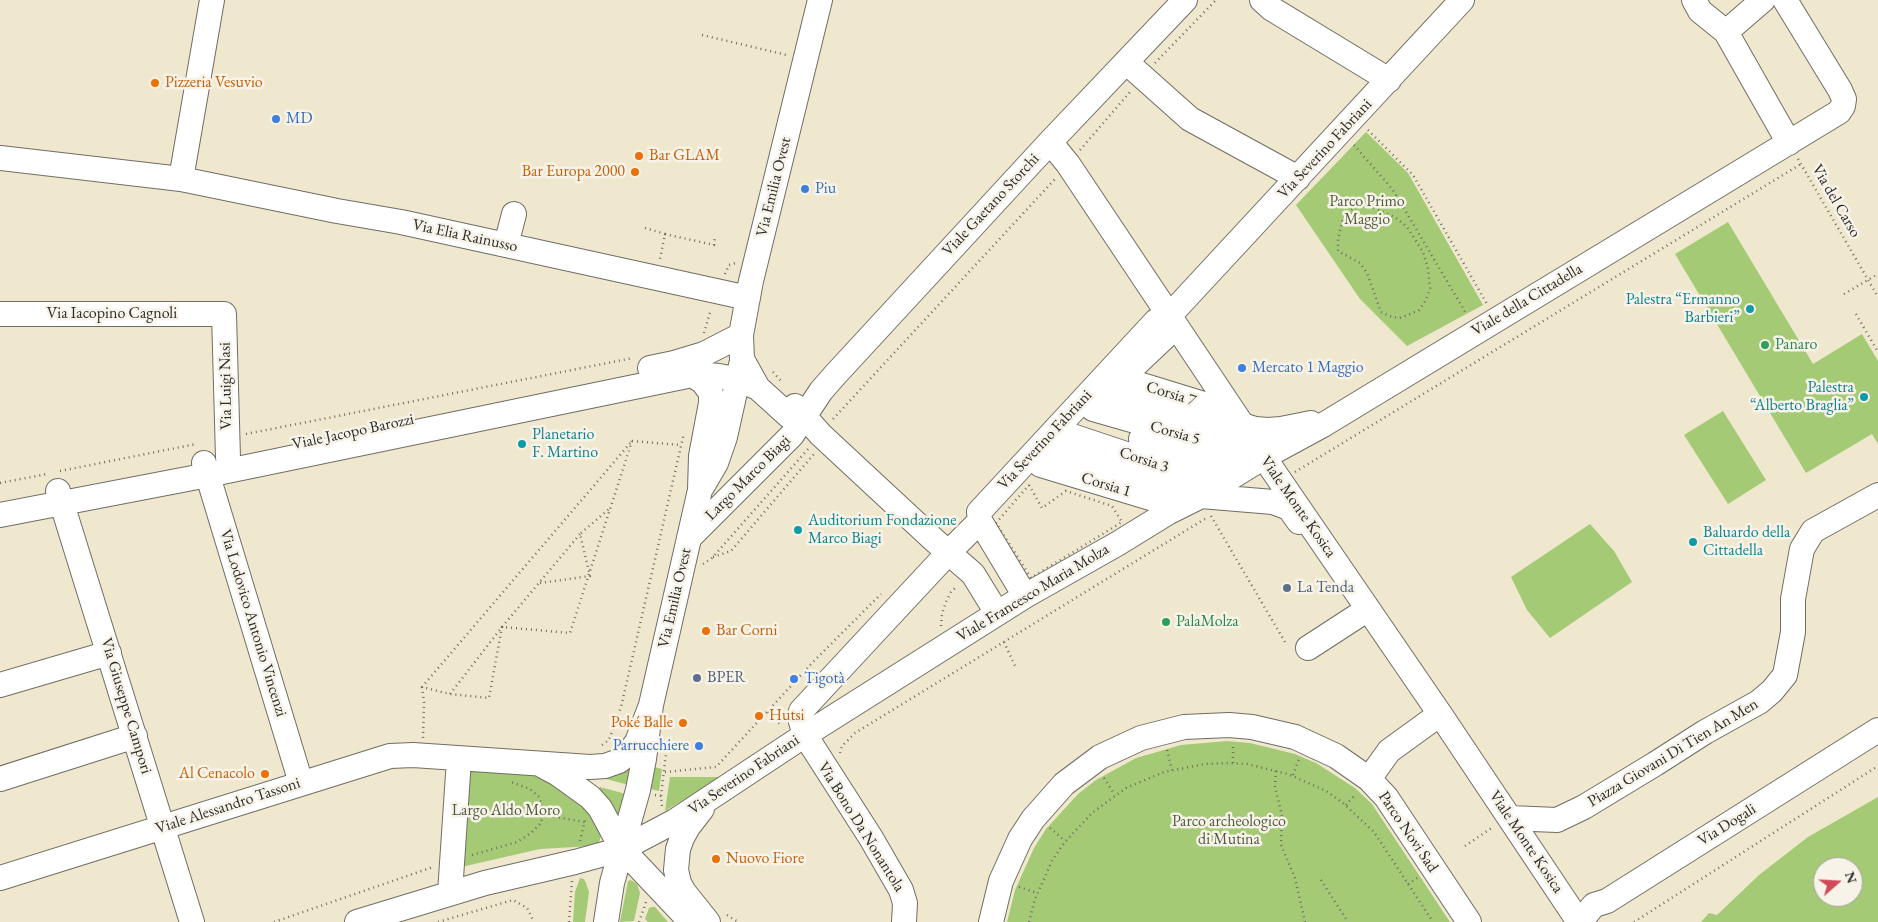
<!DOCTYPE html>
<meta charset="utf-8">
<style>
body{margin:0}
#map{position:relative;width:1878px;height:922px;overflow:hidden;background:#efe8cf;font-family:"EB Garamond",serif}
canvas{display:block}
.north{position:absolute;left:1813px;top:857px;width:50px;height:50px;box-sizing:border-box;background:#f7f3e8;border:1px solid #a5a39c;border-radius:50%;rotate:71deg;font-size:14px;font-weight:700;line-height:20px;text-align:center;color:#2b2b2b}
.north::after{content:'';display:block;margin:auto;width:18px;height:22px;background:#d1495b;clip-path:polygon(50% 0,100% 100%,50% 72%,0 100%)}
</style>
<div id="map">
<canvas width="1878" height="922"></canvas>
<div class="north">N</div>
</div>
<script>
const g = document.querySelector('canvas').getContext('2d');
g.lineJoin = 'round';
function fillPath(path, color) { g.fillStyle = color; g.fill(path, 'evenodd'); }
const toPath = rows => new Path2D(rows.map(r => 'M' + r).join(''));
function trace(path, color, width, dash) { g.strokeStyle = color; g.lineWidth = width; g.lineCap = dash ? 'butt' : 'round'; g.setLineDash(dash || []); g.stroke(path); }
function label(font, color, halo, rows, align = 'center') {
  g.font = font + ' "EB Garamond",serif'; g.lineWidth = 5; g.setLineDash([]); g.textBaseline = 'middle'; g.strokeStyle = halo; g.fillStyle = color; for (const [text, x, y, turn = 0] of rows) {
    g.save(); g.translate(x, y); g.rotate((+turn || 0) * Math.PI / 180); g.textAlign = isNaN(turn) ? turn : align; if (halo) g.strokeText(text, 0, 0); g.fillText(text, 0, 0); g.restore();
  }
}
fillPath(toPath([
 [1366,132,1408,173,1483,305,1407,346,1360,299,1296,205],
 [1728,222,1813,364,1862,334,1878,361,1878,444,1872,434,1806,473,1675,254],
 [1723,411,1766,480,1728,504,1684,435],
 [1590,524,1614,551,1632,582,1550,638,1527,610,1511,577],
 [1227,741,1250,743,1295,754,1316,763,1355,788,1372,804,1450,922,1007,922,1015,890,1034,848,1046,829,1078,794,1096,780,1136,758,1181,745],
 [632,760,629,785,602,778],
 [464,762,529,772,543,779,576,800,594,819,601,834,600,840,598,844,592,846,540,849,457,868],
 [654,767,662,769,659,791,650,789],
 [670,777,722,777,665,811],
 [600,787,626,794,619,820,599,793],
 [1878,797,1878,922,1701,922,1709,913,1717,915,1759,875,1808,837],
 [1823,867,1853,867,1853,897,1823,897],
 [580,878,584,879,586,883,589,892,585,922,573,922,575,892],
 [631,880,637,884,640,893,634,921,620,922,628,881],
 [652,907,655,907,668,922,648,922,645,919,649,908]
]), '#a4ca75');
const minor = toPath([
 [1262,0,1272,9,1389,80],
 [1694,0,1700,11,1726,32],
 [1763,0,1726,32,1789,143],
 [1126,62,1190,119,1298,178],
 [1050,142,1068,164,1259,450,1440,714,1579,922],
 [0,158,181,179,337,211,401,222,748,298],
 [181,179,212,0],
 [506,245,514,214],
 [0,314,224,314,228,458],
 [650,368,674,363,704,354,741,335],
 [1132,368,1168,334,1170,315],
 [1122,379,1220,409,1231,428],
 [1109,392,1234,433],
 [795,406,821,435,934,540,973,574,997,613],
 [1093,409,1229,448,1253,464],
 [805,416,789,416,758,388,742,359,741,335,751,281,820,0],
 [1242,425,1255,429,1268,430,1281,429,1311,423],
 [1069,435,1219,485],
 [1141,439,1221,465,1233,476],
 [1054,450,1201,496,1273,502,1289,508,1299,522],
 [204,463,301,783],
 [1041,465,1157,500,1169,512],
 [702,487,716,463,725,437,741,365],
 [58,491,192,922],
 [0,515,208,475,697,374,719,376,739,380,758,388],
 [689,538,792,435,821,391,835,375,1050,142,1185,0],
 [1025,596,980,521,979,512,1156,321,1170,315,1462,0],
 [1308,648,1368,609],
 [0,685,109,653],
 [543,766,558,774,590,797,600,808,622,849,691,922],
 [0,779,135,736],
 [1369,779,1389,751,1440,714],
 [702,809,688,827,682,838,678,849,676,870,679,883,684,892,708,922],
 [1510,818,1557,820,1584,807,1655,764,1705,732,1759,702,1772,691,1785,675,1793,632,1793,599,1802,549,1813,531,1878,495],
 [0,878,390,756,413,755,590,767,605,766,619,761,629,753,637,742,651,705],
 [450,893,459,759],
 [357,922,485,883,575,862,622,849,675,821,805,735,1025,596,1117,544,1169,512,1201,496,1264,457,1323,425,1839,112,1843,106,1844,99,1840,90,1785,0],
 [606,922,612,883,638,790,644,759,651,705,700,490,701,456,711,403,711,393,703,382,686,371],
 [904,922,905,903,901,890,871,838,805,735,800,718,801,711,949,552,980,521],
 [991,922,1001,881,1020,839,1033,819,1064,784,1100,757,1141,738,1184,727,1229,725,1252,727,1295,737,1336,756,1369,779,1386,797,1469,922],
 [1580,922,1594,905,1607,901,1878,730]
]);
trace(minor, '#706d64', 26);
trace(toPath([
 [702,35,787,55],
 [1155,63,1216,0],
 [1368,130,1413,175,1487,304],
 [1354,145,1393,190,1467,315],
 [1080,150,1130,92],
 [1798,159,1878,297],
 [1359,205,1371,206,1396,218,1407,227,1423,252,1428,269,1430,288,1426,300,1419,310,1408,315,1399,318,1389,316,1381,312,1367,273,1360,263,1338,251,1338,239,1343,219,1349,211,1359,205],
 [645,228,665,234,660,259],
 [665,234,714,245,715,236],
 [725,274,729,265,736,263],
 [1844,294,1878,274],
 [1856,314,1878,352],
 [704,333,711,309],
 [773,372,781,381],
 [833,419,1055,179],
 [246,434,633,358],
 [632,441,570,633,502,627,489,698,450,694,422,687,632,441],
 [632,441,680,445],
 [60,471,196,444],
 [1295,472,1801,164],
 [0,483,47,474],
 [1029,485,1042,508,1066,491,1112,506,1122,522,1031,578,996,523,1029,485],
 [1211,516,1285,642],
 [713,557,731,551,814,454],
 [703,564,712,558,809,448],
 [540,583,590,576,580,534,609,509],
 [941,626,942,614,946,602,951,592,957,586],
 [1004,642,1016,668],
 [422,687,424,702,423,738],
 [450,694,502,627,580,534],
 [768,712,781,725],
 [602,745,609,740,621,707,684,433],
 [1167,750,1172,770],
 [840,753,842,746,855,733,1208,517],
 [1233,763,1233,744],
 [1276,771,1275,787,1282,815,1281,845,1295,878,1305,922],
 [665,772,716,767,813,662,881,594],
 [1293,775,1299,759],
 [1104,778,1115,795],
 [655,795,661,796,662,807],
 [661,796,666,753],
 [1346,805,1356,794],
 [544,815,585,822],
 [1050,828,1065,841],
 [580,841,585,820],
 [1465,846,1493,827],
 [472,855,517,842,531,833,541,823,544,810,539,797,530,789,511,782],
 [1321,880,1348,922],
 [1408,884,1417,878],
 [1019,887,1037,893],
 [727,915,738,922],
 [274,922,433,867],
 [438,922,513,900,527,908,534,922],
 [569,922,572,881],
 [639,922,646,902],
 [1029,922,1035,899,1052,861,1064,843,1092,813,1126,788,1164,772,1205,764,1226,763,1247,764,1288,774,1326,791,1343,803,1374,832,1433,922],
 [1634,922,1878,766]
]), '#706d64', 2.5, [1, 4]);
trace(minor, '#fff', 24);
for (const [x, y, r, color] of [
 [155,83,5,"#e8710a"],
 [276,119,5,"#3f7fe0"],
 [639,156,5,"#e8710a"],
 [635,172,5,"#e8710a"],
 [805,189,5,"#3f7fe0"],
 [1750,309,5,"#0f9aa8"],
 [1765,345,5,"#2e9e5b"],
 [1242,368,5,"#3f7fe0"],
 [1864,397,5,"#0f9aa8"],
 [522,444,5,"#0f9aa8"],
 [798,530,5,"#0f9aa8"],
 [1693,542,5,"#0f9aa8"],
 [1287,588,5,"#5c6f8a"],
 [1166,622,5,"#2e9e5b"],
 [706,631,5,"#e8710a"],
 [697,678,5,"#5c6f8a"],
 [794,679,5,"#3f7fe0"],
 [759,716,5,"#e8710a"],
 [683,723,5,"#e8710a"],
 [699,746,5,"#3f7fe0"],
 [265,774,5,"#e8710a"],
 [716,859,5,"#e8710a"]
]) { const dot = new Path2D(); dot.arc(x, y, r, 0, 2 * Math.PI); g.fillStyle = color; g.fill(dot); trace(dot, '#f7f3e8', 2); }
label('16px', '#c56008', '#f7f3e8', [
 ["Pizzeria Vesuvio",165,83],
 ["Bar GLAM",649,156],
 ["Bar Europa 2000",625,172,"right"],
 ["Bar Corni",716,631],
 ["Hutsi",769,716],
 ["Poké Balle",673,723,"right"],
 ["Al Cenacolo",255,774,"right"],
 ["Nuovo Fiore",726,859]
], 'left');
label('16px', '#366cbe', '#f7f3e8', [
 ["MD",286,119],
 ["Piu",815,189],
 ["Mercato 1 Maggio",1252,368],
 ["Tigotà",804,679],
 ["Parrucchiere",689,746,"right"]
], 'left');
label('16px', '#2b2b2b', '#f7f3e8', [
 ["Via Severino Fabriani",1325,149,-47],
 ["Via Emilia Ovest",774,187,-76],
 ["Via del Carso",1836,201,60],
 ["Viale Gaetano Storchi",991,205,-47],
 ["Via Elia Rainusso",465,236,12],
 ["Viale della Cittadella",1527,300,-31],
 ["Via Iacopino Cagnoli",112,314],
 ["Via Luigi Nasi",226,386,-91],
 ["Corsia 7",1171,394,17],
 ["Viale Jacopo Barozzi",353,432,-12],
 ["Corsia 5",1175,433,16],
 ["Via Severino Fabriani",1045,440,-47],
 ["Corsia 3",1144,460,18],
 ["Largo Marco Biagi",748,478,-45],
 ["Corsia 1",1106,485,17],
 ["Viale Monte Kosica",1298,507,55],
 ["Viale Francesco Maria Molza",1033,593,-31],
 ["Via Emilia Ovest",675,598,-77],
 ["Via Lodovico Antonio Vincenzi",253,623,73],
 ["Via Giuseppe Campori",126,706,73],
 ["Piazza Giovani Di Tien An Men",1673,753,-31],
 ["Via Severino Fabriani",744,775,-34],
 ["Viale Alessandro Tassoni",228,806,-18],
 ["Via Dogali",1727,825,-32],
 ["Via Bono Da Nonantola",861,827,58],
 ["Parco Novi Sad",1408,832,56],
 ["Viale Monte Kosica",1526,842,56]
]);
label('16px', '#4f5b41', '#f7f3e8', [
 ["Parco Primo",1367,202],
 ["Maggio",1367,220],
 ["Largo Aldo Moro",506,811],
 ["Parco archeologico",1229,822],
 ["di Mutina",1229,840]
]);
label('16px', '#0d838f', '#f7f3e8', [
 ["Palestra “Ermanno",1740,300,"right"],
 ["Barbieri”",1740,318,"right"],
 ["Palestra",1854,388,"right"],
 ["“Alberto Braglia”",1854,406,"right"],
 ["Planetario",532,435],
 ["F. Martino",532,453],
 ["Auditorium Fondazione",808,521],
 ["Marco Biagi",808,539],
 ["Baluardo della",1703,533],
 ["Cittadella",1703,551]
], 'left');
label('16px', '#27864d', '#f7f3e8', [
 ["Panaro",1775,345],
 ["PalaMolza",1176,622]
], 'left');
label('16px', '#4e5e75', '#f7f3e8', [
 ["La Tenda",1297,588],
 ["BPER",707,678]
], 'left');
</script>
